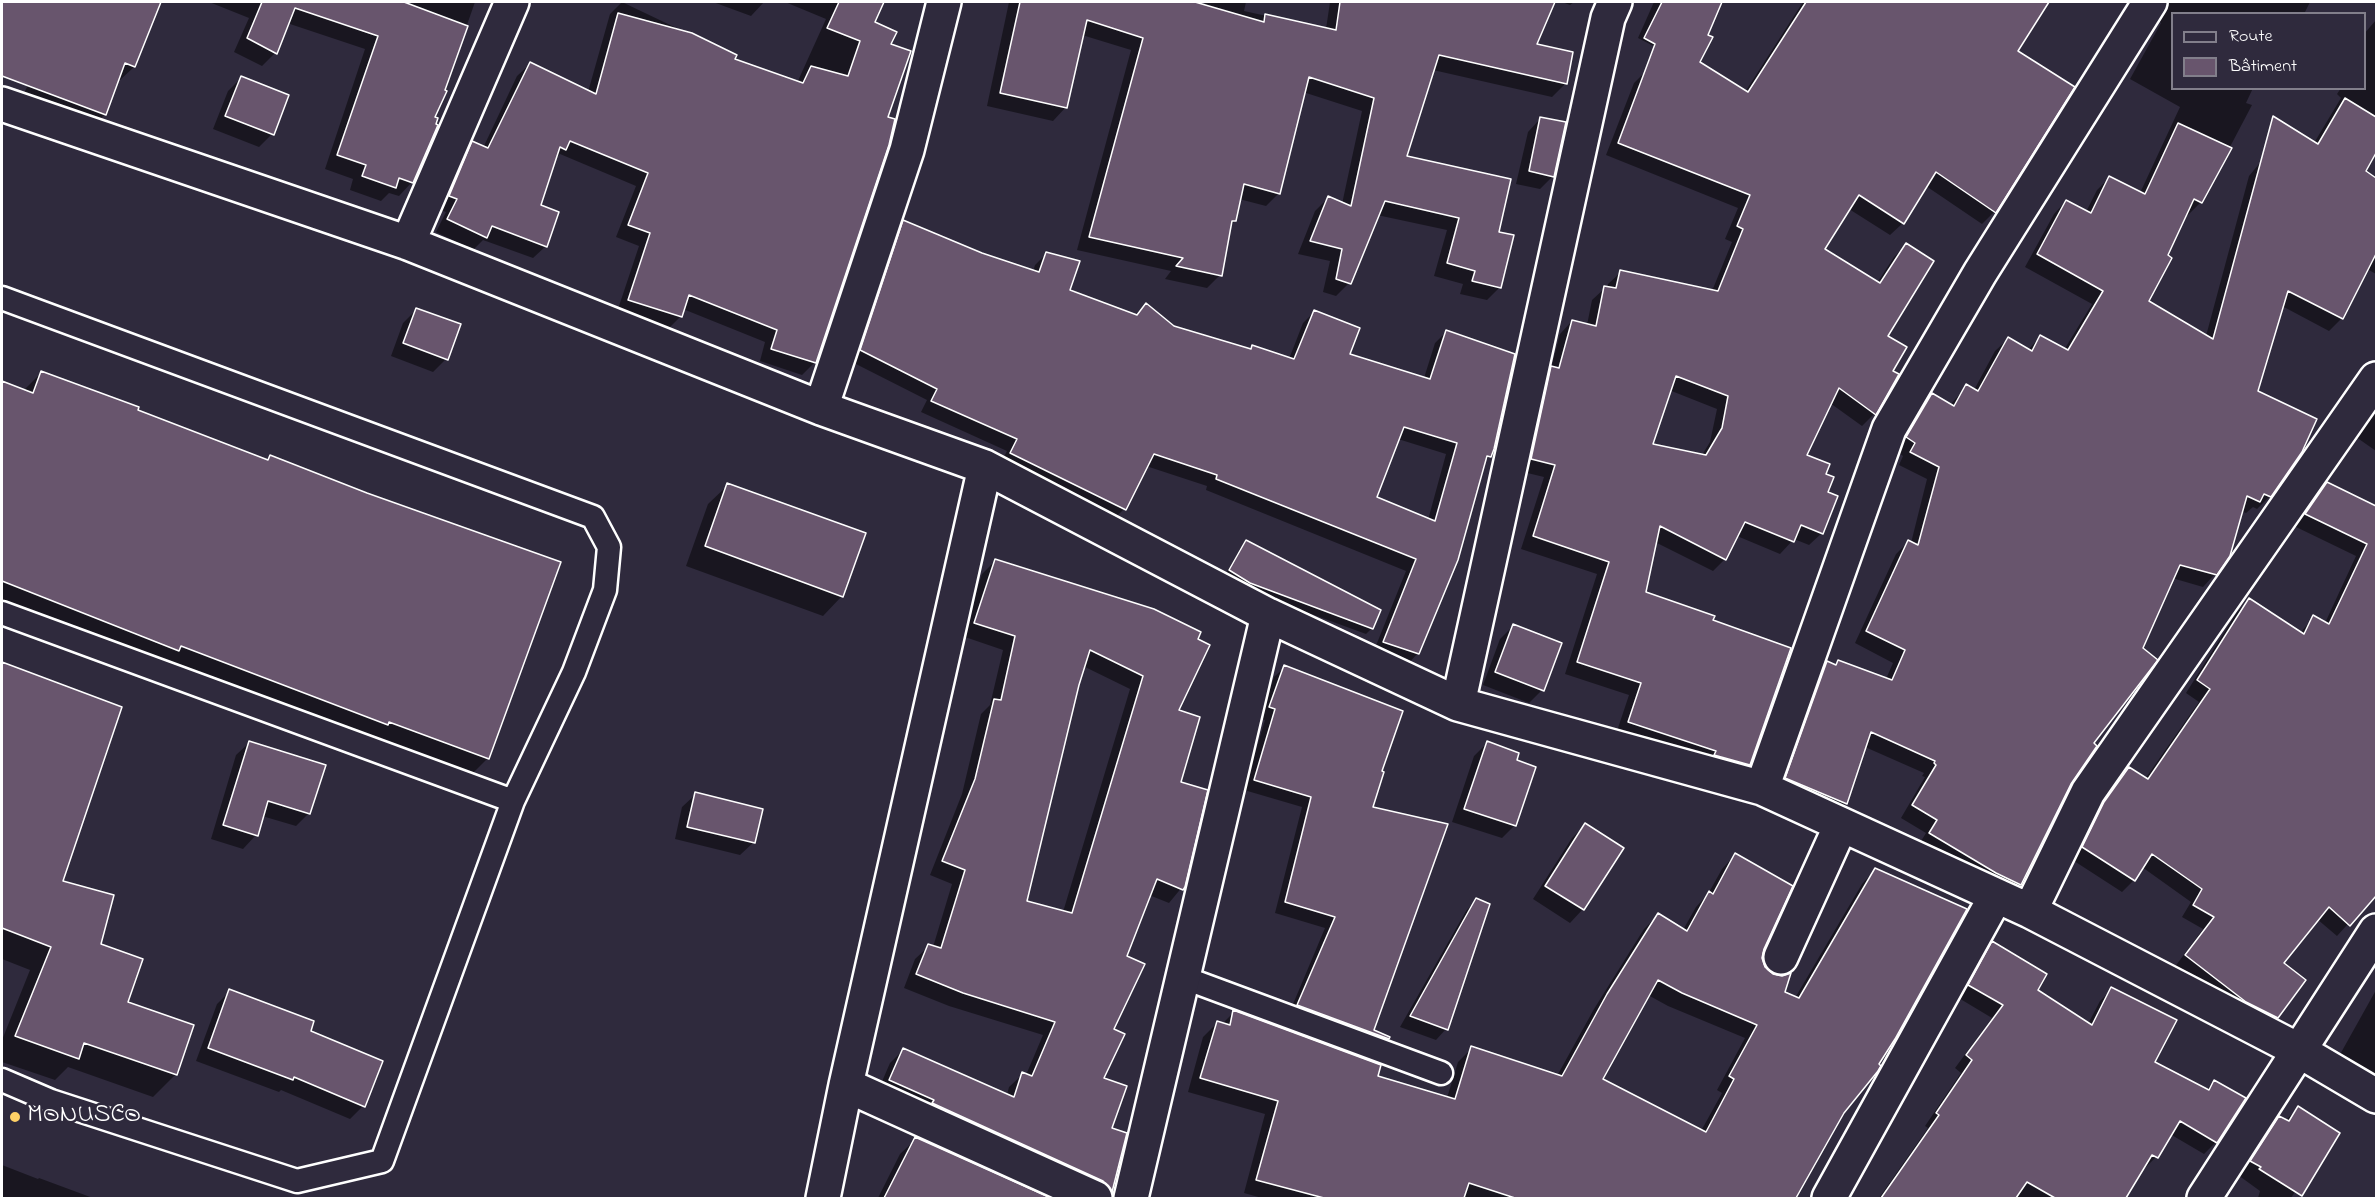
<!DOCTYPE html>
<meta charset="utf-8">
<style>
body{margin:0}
#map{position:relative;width:2378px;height:1200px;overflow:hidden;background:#2f2a3d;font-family:"Indie Flower",sans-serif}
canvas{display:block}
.frame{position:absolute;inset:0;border:3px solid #fff;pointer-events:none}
.legend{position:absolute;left:2171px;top:12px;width:195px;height:78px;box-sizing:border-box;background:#2f2a3d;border:2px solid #827f8b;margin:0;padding:8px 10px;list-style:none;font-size:18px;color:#fff}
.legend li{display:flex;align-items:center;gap:12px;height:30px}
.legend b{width:30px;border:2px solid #827f8b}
</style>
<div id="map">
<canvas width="2378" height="1200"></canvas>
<div class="frame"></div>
<ul class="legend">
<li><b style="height:8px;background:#2f2a3d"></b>Route</li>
<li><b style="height:16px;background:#68556d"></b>Bâtiment</li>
</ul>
</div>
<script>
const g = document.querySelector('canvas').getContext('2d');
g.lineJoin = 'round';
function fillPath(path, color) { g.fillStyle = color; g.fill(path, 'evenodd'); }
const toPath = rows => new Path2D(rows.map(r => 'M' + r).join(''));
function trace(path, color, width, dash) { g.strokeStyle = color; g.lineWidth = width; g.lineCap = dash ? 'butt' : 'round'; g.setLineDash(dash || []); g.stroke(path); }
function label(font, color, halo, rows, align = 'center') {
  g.font = font + ' "Indie Flower",sans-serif'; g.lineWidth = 5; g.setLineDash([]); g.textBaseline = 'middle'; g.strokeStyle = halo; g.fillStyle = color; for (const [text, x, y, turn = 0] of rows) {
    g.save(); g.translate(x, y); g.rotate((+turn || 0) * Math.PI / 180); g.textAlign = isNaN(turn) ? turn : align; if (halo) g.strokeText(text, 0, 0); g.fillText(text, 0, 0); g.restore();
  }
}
fillPath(toPath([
 [2,2,16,2,2,35],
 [70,2,159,2,134,67,120,80,117,79,104,115,91,128,20,101],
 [209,2,475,2,412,182,399,196,389,193,381,201,350,190,353,179,325,169,365,49,287,23,275,53,262,66,234,52,249,18],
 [622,2,735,56,733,60,797,83,826,19,785,2,882,2,873,23,889,45,886,118,815,362,802,375,760,361,765,342,683,309,680,317,668,329,617,312,639,246,616,237,636,186,560,154,554,160,539,206,546,246,533,258,483,240,473,250,436,232,446,212,437,209,460,155,473,143,483,148,517,76,530,64,588,92,610,14],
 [713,2,764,2,751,16],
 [1009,2,1190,2,1204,6,1205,2,1246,2,1244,11,1326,29,1330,2,1553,2,1535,45,1565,84,1552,97,1433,70,1405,157,1498,233,1500,287,1487,300,1460,294,1463,284,1434,276,1447,230,1377,215,1349,283,1336,296,1323,292,1330,261,1298,254,1315,211,1328,198,1342,204,1362,111,1303,92,1279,193,1266,206,1239,199,1235,221,1230,226,1220,275,1207,288,1165,279,1171,271,1077,250,1131,50,1082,35,1066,107,1053,121,987,106],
 [1562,2,1574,2,1570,5],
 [1654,2,1721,2,1699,51,1687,63,1638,38],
 [1803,2,1988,2,1994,5,1996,2,2047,2,2016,52,1994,212,1982,224,1926,186,1903,223,1890,235,1849,209,1823,250,1877,283,1894,257,1906,245,1886,336,1891,372,1874,414,1862,426,1830,403,1805,455,1824,475,1826,493,1822,533,1809,545,1794,539,1780,554,1737,536,1725,559,1713,571,1655,542,1644,592,1711,621,1749,764,1736,777,1616,734,1629,695,1565,674,1597,574,1521,549,1544,477,1519,471,1539,380,1551,368,1560,334,1572,321,1587,325,1592,300,1605,288,1607,288,1608,284,1621,272,1712,291,1732,242,1725,239,1738,208,1606,155,1634,83,1647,70,1745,92],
 [1669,390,1717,409,1710,442,1702,455,1651,445],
 [2150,2,2310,2,2304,14,2172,14,2172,88,2253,88,2246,103,2252,105,2201,202,2188,215,2185,213,2147,301,2206,336,2249,176,2278,141,2314,143,2341,98,2337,94,2341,88,2364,88,2364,34,2376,20,2376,150,2364,172,2376,179,2376,274,2367,269,2342,318,2329,331,2282,306,2256,392,2270,496,2257,509,2253,507,2246,513,2241,511,2215,574,2203,587,2172,578,2020,884,2007,897,1918,846,1926,833,1901,818,1925,777,1922,776,1924,773,1865,747,1846,803,1834,815,1774,791,1815,675,1827,663,1835,666,1838,662,1886,679,1893,663,1855,643,1896,554,1908,542,1911,543,1927,479,1899,465,1903,456,1895,450,1920,407,1932,395,1950,405,1967,386,1974,390,1995,351,2008,339,2028,350,2040,337,2064,350,2092,304,2025,267,2054,214,2066,201,2086,212,2097,190,2109,178,2140,193,2180,107,2130,79,2161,23,2156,19],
 [241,78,272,134,259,147,213,129,228,91],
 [1541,118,1553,176,1540,189,1516,184,1528,132],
 [904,222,982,255,1033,272,1035,265,1046,254,1069,291,1136,316,1146,305,1173,327,1249,350,1252,347,1289,359,1303,323,1314,312,1348,355,1424,378,1435,343,1446,332,1490,456,1484,462,1418,653,1407,665,1373,653,1406,571,1206,490,1207,486,1146,466,1124,509,1113,520,1000,464,1007,451,921,412,927,400,850,361,893,233],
 [1398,439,1446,454,1428,520,1375,498],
 [416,310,446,359,433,372,391,356,403,323],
 [42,372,136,411,267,460,271,456,488,758,465,781,2,612,2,382,23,391],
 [2376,406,2376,451,2356,437],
 [2327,484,2376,507,2376,893,2337,936,2317,919,2281,963,2304,980,2276,1017,2264,1029,2174,968,2203,929,2182,917,2191,902,2142,867,2134,880,2122,892,2071,859,2093,815,2117,780,2129,768,2145,779,2199,702,2186,693,2237,612,2249,600,2300,633,2314,617,2325,623,2356,556,2294,526,2315,496],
 [728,485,842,596,823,616,686,566,708,504],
 [1247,542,1372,628,1366,634,1243,589,1224,577,1240,549],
 [995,561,1153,611,1177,711,1183,886,1169,903,1149,895,1125,956,1102,1079,1110,1129,1112,1188,1101,1198,877,1093,890,1063,903,1050,1007,1095,1009,1087,1023,1074,1026,1075,1043,1035,949,1006,904,988,915,959,929,946,933,947,952,884,930,875,962,794,981,714,990,705,1003,650,962,636,982,574],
 [1083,666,1130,689,1063,912,1025,902],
 [1513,626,1542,690,1529,703,1483,685,1500,639],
 [2,664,61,882,99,945,126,1002,176,1074,153,1097,68,1067,55,1080,2,1062,2,1040,30,970,2,959],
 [1285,667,1380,772,1371,808,1372,1031,1388,1038,1377,1049,1288,1016,1325,928,1275,913,1302,807,1244,790,1265,720,1260,718,1274,677],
 [250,742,309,813,296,826,262,816,256,835,243,849,211,839,236,755],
 [1487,743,1515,761,1515,825,1502,838,1452,822,1474,756],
 [696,794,754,842,740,855,675,839,682,807],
 [1585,825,1583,909,1570,923,1533,899,1572,838],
 [1735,855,1762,949,1761,958,1764,968,1783,992,1795,998,1862,884,1875,870,1842,1112,1788,1198,1262,1198,1244,1193,1265,1114,1188,1092,1203,1037,1217,1023,1222,1024,1234,1012,1377,1077,1447,1098,1458,1062,1472,1048,1557,1076,1594,1009,1644,929,1658,915,1683,930,1696,907,1708,894,1722,869],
 [1648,995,1668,1006,1745,1038,1717,1090,1722,1093,1701,1131,1601,1079],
 [1476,900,1446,1029,1436,1040,1400,1027,1466,911],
 [1993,943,2036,990,2088,1024,2100,1001,2112,989,2153,1062,2206,1090,2215,1081,2216,1142,2204,1154,2170,1134,2156,1157,2144,1169,2143,1168,2124,1198,1879,1198,1928,1128,1925,1126,1961,1073,1955,1068,1992,1018,1957,997,1981,955],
 [2376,990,2376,1083,2338,1058],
 [230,991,309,1032,363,1106,350,1119,281,1090,279,1092,196,1061,217,1004],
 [2298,1108,2334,1131,2291,1198,2258,1198,2260,1191,2238,1175,2266,1131,2279,1118,2285,1121],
 [916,1139,1047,1198,878,1198,900,1154],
 [2,1165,38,1179,39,1178,93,1198,2,1198]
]), '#0007');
const building = toPath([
 [2,2,161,2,135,67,125,63,106,115,2,76,2,2],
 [262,2,404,2,468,26,445,90,447,91,435,117,438,118,436,124,438,125,413,183,399,178,396,188,362,176,366,165,337,155,378,36,295,8,277,54,247,38,262,2],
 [839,2,884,2,875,22,897,32,891,44,911,51,888,117,895,119,889,145,816,363,771,349,777,330,689,295,682,317,628,300,650,233,628,225,648,173,570,141,566,150,560,147,541,205,559,212,547,247,492,226,487,238,447,219,457,199,449,196,472,141,488,148,530,62,596,94,618,13,692,33,737,55,735,59,803,83,811,66,848,76,860,41,827,28,839,2],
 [1020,2,1195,2,1264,22,1265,14,1336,30,1340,2,1555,2,1537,44,1573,52,1567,84,1439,55,1407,156,1511,179,1499,232,1514,235,1501,288,1472,281,1475,271,1447,263,1459,218,1385,201,1351,284,1336,279,1342,249,1310,241,1328,196,1351,206,1374,98,1309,77,1280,194,1244,184,1236,221,1232,221,1222,276,1176,266,1183,258,1089,237,1143,38,1087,20,1067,108,1000,93,1020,2],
 [1662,2,1722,2,1708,35,1713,37,1700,62,1748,92,1806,2,2049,2,2018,51,2075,87,1996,213,1936,172,1904,224,1859,195,1825,249,1880,283,1906,243,1934,261,1888,336,1907,347,1893,371,1899,374,1876,415,1839,388,1807,455,1830,464,1826,474,1834,477,1828,492,1838,496,1823,534,1801,525,1794,542,1745,522,1726,560,1660,526,1646,592,1715,616,1713,620,1791,648,1750,765,1714,755,1716,751,1628,722,1641,683,1577,662,1609,562,1533,536,1555,465,1531,459,1551,366,1559,368,1572,320,1596,326,1604,286,1616,288,1620,270,1718,291,1743,229,1737,226,1750,195,1618,143,1655,44,1644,38,1662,2],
 [1676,376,1728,396,1722,428,1706,455,1653,444,1676,376],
 [241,76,289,95,274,135,225,116,241,76],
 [2345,98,2376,117,2376,153,2366,171,2376,178,2376,254,2343,319,2288,291,2258,391,2317,419,2302,452,2271,497,2264,494,2260,502,2247,496,2230,556,2217,575,2180,565,2143,648,2158,660,2094,743,2097,746,2071,784,2021,885,1996,873,1929,833,1937,820,1912,805,1936,765,1934,763,1935,761,1871,732,1847,804,1785,778,1827,661,1836,665,1838,660,1892,680,1905,650,1866,631,1908,540,1918,545,1939,467,1910,452,1915,443,1906,437,1932,393,1954,406,1966,384,1978,391,2008,337,2032,351,2040,335,2068,350,2103,291,2037,254,2066,200,2091,213,2109,176,2145,194,2178,123,2232,148,2202,203,2194,199,2168,255,2172,258,2149,301,2213,339,2273,116,2318,144,2345,98],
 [1540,117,1566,122,1554,177,1529,171,1540,117],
 [903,220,982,253,1039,272,1046,252,1080,261,1070,290,1137,315,1146,303,1174,326,1251,349,1252,345,1294,359,1314,310,1360,328,1350,354,1430,379,1446,330,1515,354,1494,449,1491,457,1487,456,1458,560,1419,654,1383,642,1416,559,1216,479,1217,475,1154,454,1126,510,1010,453,1017,439,931,401,937,389,860,350,903,220],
 [1404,427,1457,443,1435,521,1377,497,1404,427],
 [416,308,461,324,448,360,403,343,416,308],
 [41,371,139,407,138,410,268,460,270,455,367,493,561,562,489,759,389,722,388,725,181,646,179,651,2,581,2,381,33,393,41,371],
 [2327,482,2376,506,2376,896,2350,926,2329,907,2284,963,2306,980,2278,1018,2246,1002,2185,955,2214,917,2193,905,2202,889,2152,854,2135,881,2082,847,2104,802,2129,767,2148,779,2210,689,2197,680,2249,598,2304,634,2313,615,2329,624,2367,544,2305,514,2327,482],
 [727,483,866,533,843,597,705,546,727,483],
 [1246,540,1381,610,1373,629,1250,583,1229,570,1246,540],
 [995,559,1154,609,1201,632,1198,639,1210,645,1179,710,1200,717,1181,782,1208,790,1185,887,1183,890,1157,879,1127,956,1145,964,1114,1029,1125,1034,1104,1078,1127,1086,1112,1128,1127,1133,1112,1192,1103,1181,932,1103,934,1100,889,1080,903,1048,1014,1097,1022,1072,1032,1076,1055,1022,963,993,916,974,928,944,941,948,965,870,942,861,975,779,994,699,1001,700,1015,636,974,623,995,559],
 [1090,650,1143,676,1072,913,1027,901,1079,685,1090,650],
 [1513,624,1562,643,1544,691,1495,672,1513,624],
 [2,662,122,707,63,881,114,895,101,944,143,959,128,1002,194,1025,177,1075,84,1043,79,1059,15,1036,51,947,2,928,2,662],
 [1284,665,1403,711,1382,771,1384,772,1373,807,1448,824,1374,1030,1390,1037,1389,1039,1297,1005,1335,917,1285,902,1311,797,1254,780,1275,709,1269,707,1284,665],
 [249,741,326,765,310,814,268,801,258,836,223,825,249,741],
 [1487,741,1519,753,1517,760,1536,767,1516,826,1464,809,1487,741],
 [695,792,763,809,755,843,687,827,695,792],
 [1585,823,1624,848,1584,910,1545,886,1585,823],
 [1735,853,1793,886,1764,949,1762,958,1765,967,1773,974,1782,976,1791,973,1785,992,1799,998,1875,868,1967,909,1895,1039,1879,1064,1881,1066,1878,1071,1844,1113,1796,1198,1515,1198,1469,1183,1464,1198,1324,1198,1256,1180,1278,1101,1200,1078,1217,1021,1230,1025,1233,1010,1381,1065,1378,1076,1455,1099,1471,1046,1562,1076,1607,994,1658,913,1687,931,1709,891,1713,894,1735,853],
 [1658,980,1682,993,1757,1025,1729,1076,1734,1079,1706,1132,1603,1079,1658,980],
 [1476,898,1490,904,1448,1030,1410,1016,1476,898],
 [1992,941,2047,974,2038,990,2092,1025,2111,987,2177,1020,2155,1062,2209,1090,2214,1080,2246,1098,2217,1143,2180,1121,2158,1158,2152,1155,2126,1198,2055,1198,2027,1182,2016,1198,1881,1198,1939,1115,1936,1113,1972,1060,1966,1055,2003,1005,1968,985,1992,941],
 [229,989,314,1021,311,1031,383,1061,365,1107,294,1077,293,1080,208,1048,229,989],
 [2298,1106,2340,1133,2302,1196,2259,1169,2261,1167,2250,1161,2279,1116,2289,1121,2298,1106],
 [915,1137,1051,1198,884,1198,915,1137]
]);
fillPath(building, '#68556d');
trace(building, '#fff', 1.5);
const lane = toPath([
 [2,298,593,517,609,547,605,590,574,672,513,801,2,613],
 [1182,977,1441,1073],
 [2,1080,51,1101,297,1181,382,1161,513,801]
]);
const street = toPath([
 [2,104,408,243,821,408,985,467,1268,615,1458,704,1762,788,2030,911,2298,1050,2376,1096],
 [408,243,512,2],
 [821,408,907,150,944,2],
 [1458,704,1608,18,1615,2],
 [1762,788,1889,429,1980,273,2150,2],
 [2030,911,2088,792,2376,379],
 [1781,957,1841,825],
 [846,1085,1095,1198],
 [823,1198,846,1085,985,467],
 [1131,1198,1268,615],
 [1829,1198,1996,896],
 [2204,1198,2376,931]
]);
trace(lane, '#fff', 27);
trace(street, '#fff', 38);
trace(lane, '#2f2a3d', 22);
trace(street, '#2f2a3d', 33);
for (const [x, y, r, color] of [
 [15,1117,6,"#ffd166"]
]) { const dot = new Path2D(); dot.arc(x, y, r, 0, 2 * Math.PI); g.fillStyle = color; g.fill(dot); trace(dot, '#2f2a3d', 2); }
label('26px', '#fff', '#2f2a3d', [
 ["MONUSCO",27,1117]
], 'left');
</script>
